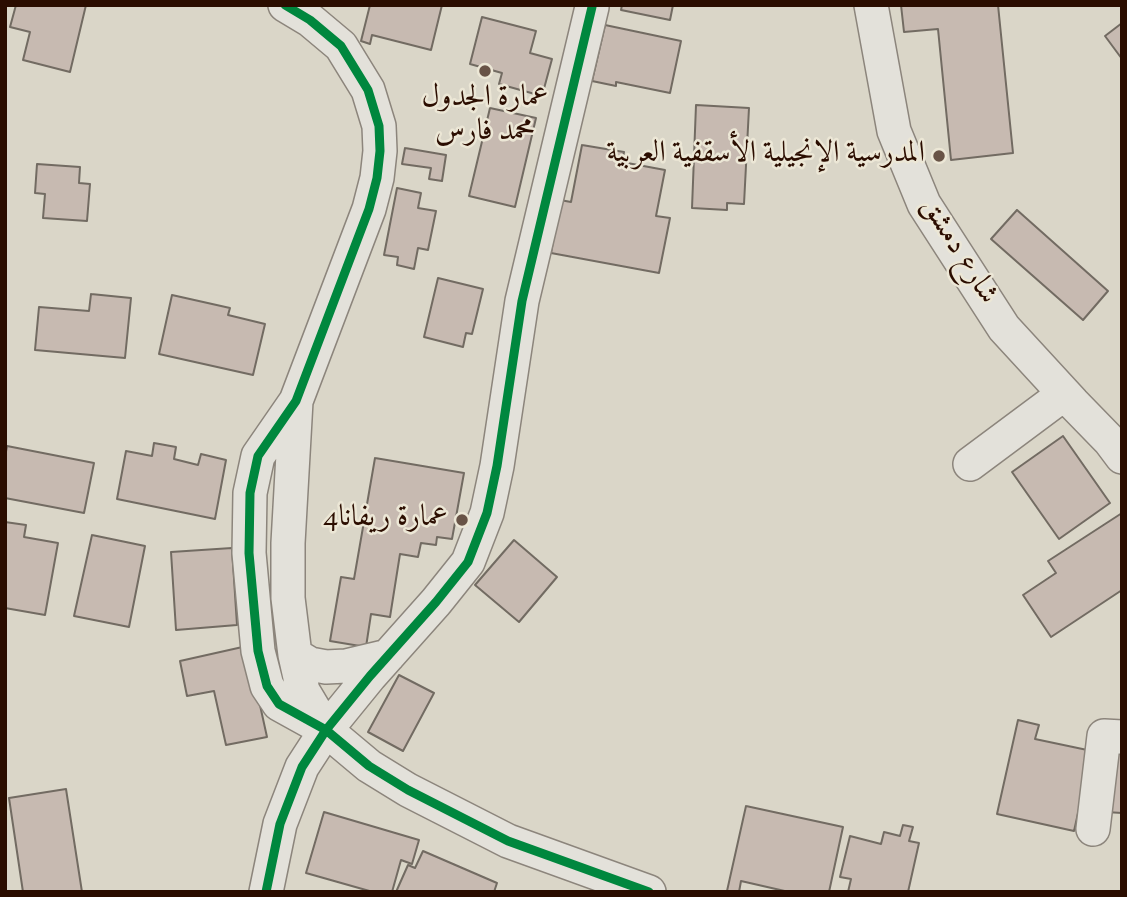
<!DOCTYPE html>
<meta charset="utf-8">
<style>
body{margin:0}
#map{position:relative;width:1127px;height:897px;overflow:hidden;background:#dad6c8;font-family:"Sorts Mill Goudy",serif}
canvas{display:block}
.frame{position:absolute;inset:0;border:7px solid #2b0d00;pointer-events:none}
</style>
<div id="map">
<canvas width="1127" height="897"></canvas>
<div class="frame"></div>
</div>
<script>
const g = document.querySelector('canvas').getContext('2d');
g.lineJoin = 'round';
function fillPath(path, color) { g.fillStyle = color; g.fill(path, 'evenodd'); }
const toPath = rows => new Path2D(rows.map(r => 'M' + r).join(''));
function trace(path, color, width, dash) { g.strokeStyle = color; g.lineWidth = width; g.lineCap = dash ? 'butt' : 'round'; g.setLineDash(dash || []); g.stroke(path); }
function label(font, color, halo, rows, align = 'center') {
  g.font = font + ' "Sorts Mill Goudy",Amiri,serif'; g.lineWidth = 5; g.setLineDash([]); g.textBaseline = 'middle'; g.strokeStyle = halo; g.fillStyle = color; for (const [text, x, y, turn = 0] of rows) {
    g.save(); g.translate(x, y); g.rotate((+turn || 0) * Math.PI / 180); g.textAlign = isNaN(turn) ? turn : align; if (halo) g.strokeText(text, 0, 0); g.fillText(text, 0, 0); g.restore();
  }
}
const building = toPath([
 [16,5,86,5,70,72,23,60,30,32,10,27,16,5],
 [370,5,442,5,431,50,372,35,370,44,361,41,370,5],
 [622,5,673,5,670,20,621,10,622,5],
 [901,5,998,5,1013,153,951,160,938,29,904,32,901,5],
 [482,17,536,31,530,53,552,59,542,96,499,84,502,73,470,64,482,17],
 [1122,23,1122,59,1105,36,1122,23],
 [605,25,681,41,670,93,616,82,616,86,592,81,605,25],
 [696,105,749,108,744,204,727,203,727,210,692,208,696,105],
 [490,108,536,118,515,207,469,196,490,108],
 [582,145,624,152,622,162,665,170,656,216,670,218,659,273,551,253,560,200,571,202,582,145],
 [405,148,446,155,442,181,429,179,431,168,402,164,405,148],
 [37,164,80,167,79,183,90,184,87,221,43,218,45,194,35,193,37,164],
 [397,188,421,193,418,208,436,211,428,250,418,248,414,269,397,265,398,257,384,255,397,188],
 [1017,210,1108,291,1083,320,991,239,1017,210],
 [438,278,483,289,472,334,466,333,463,347,424,337,438,278],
 [91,294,131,298,125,358,35,350,39,307,89,311,91,294],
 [172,295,230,308,228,315,265,324,253,375,159,354,172,295],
 [1063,436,1110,503,1059,539,1012,472,1063,436],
 [154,443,176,447,174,459,198,465,201,454,226,460,215,519,117,499,126,451,152,456,154,443],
 [7,446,94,463,84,513,5,498,5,457,7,446],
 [375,458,464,473,452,539,437,537,436,545,421,543,418,557,400,554,390,617,371,614,366,647,330,641,341,577,354,579,375,458],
 [1122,513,1122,590,1051,637,1023,595,1056,573,1048,561,1122,513],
 [5,522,26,525,24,537,58,543,45,615,5,608,5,522],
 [92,535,145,546,129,627,74,616,92,535],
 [514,540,557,577,519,622,475,585,514,540],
 [232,548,237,625,176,630,171,552,232,548],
 [247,646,267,737,226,745,214,691,187,696,180,661,247,646],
 [399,675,434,693,403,751,368,732,399,675],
 [1018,720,1039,725,1035,739,1092,751,1074,831,997,814,1018,720],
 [1121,746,1122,813,1106,812,1111,755,1121,746],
 [66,789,82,892,23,892,9,798,66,789],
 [746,806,843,827,829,892,789,892,741,881,739,892,727,891,746,806],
 [324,812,419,840,412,864,401,860,392,892,373,892,306,873,324,812],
 [903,825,913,827,909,841,919,843,908,892,848,892,851,879,840,877,850,836,881,844,884,832,900,836,903,825],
 [423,851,497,883,494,892,396,892,408,865,415,868,423,851]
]);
fillPath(building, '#c7bab1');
trace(building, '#726b62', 2);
const minor = toPath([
 [285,5,310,20,341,46,368,90,379,126,380,151,377,178,369,209,296,401,258,456,250,493,249,553,258,651,267,686,279,704,326,730,369,766,408,790,508,841,649,892],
 [871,5,894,131,924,204,1004,328,1073,403,1110,441,1122,457],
 [296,401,288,543,288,598,295,655,303,691,325,728],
 [970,464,1064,394],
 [295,655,310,664,326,667,346,666,388,656],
 [1093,829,1104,736,1122,737],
 [266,892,280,824,302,767,326,730,370,676,436,602,468,562,487,513,497,466,522,301,592,7]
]);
trace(minor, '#8c857c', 36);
trace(minor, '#e3e1da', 33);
trace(toPath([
 [285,5,310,20,341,46,368,90,379,126,380,151,377,178,369,209,296,401,258,456,250,493,249,553,258,651,267,686,279,704,326,730,369,766,408,790,508,841,649,892],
 [266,892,280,824,302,767,326,730,370,676,436,602,468,562,487,513,497,466,522,301,592,7]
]), '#00873e', 9);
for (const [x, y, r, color] of [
 [485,71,7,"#685346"],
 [939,156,7,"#685346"],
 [462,520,7,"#685346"]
]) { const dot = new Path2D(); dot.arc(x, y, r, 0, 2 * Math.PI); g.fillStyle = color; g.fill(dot); trace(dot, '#ece7d6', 2.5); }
label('30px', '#2b0d00', '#ece7d6', [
 ["عمارة الجدول",485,100,"center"],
 ["محمد فارس",485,134,"center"],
 ["المدرسية الإنجيلية الأسقفية العربية",925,156],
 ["عمارة ريفانا4",448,520]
], 'right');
label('30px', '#2b0d00', '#ece7d6', [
 ["شارع دمشق",957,252,58]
]);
</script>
